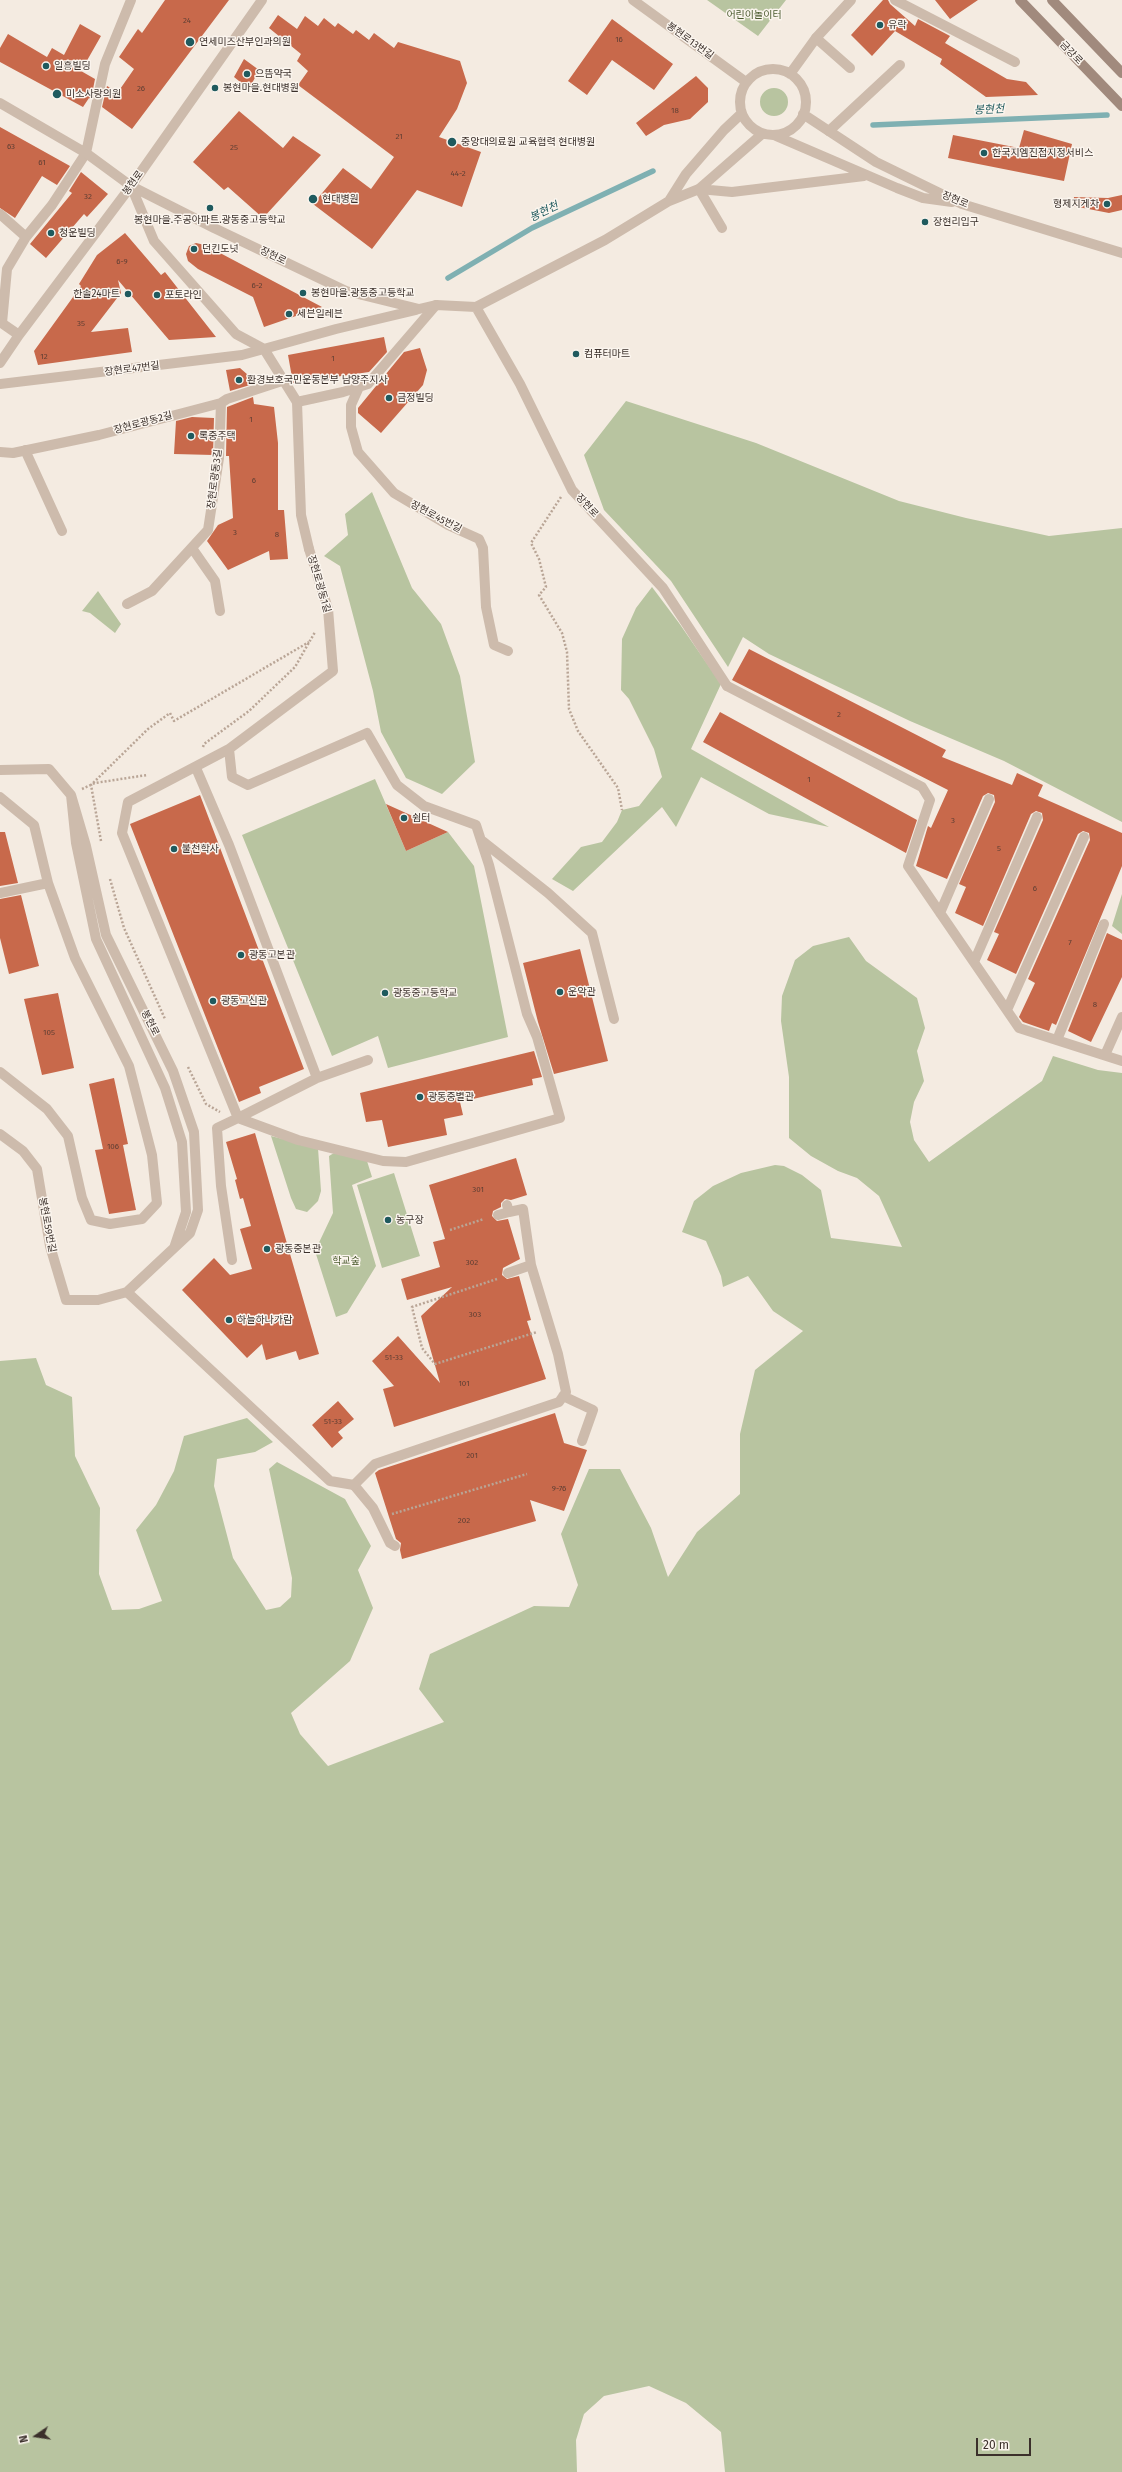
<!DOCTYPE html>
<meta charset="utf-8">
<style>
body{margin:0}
#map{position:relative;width:1122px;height:2472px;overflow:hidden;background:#f4ebe1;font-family:"Fira Sans",sans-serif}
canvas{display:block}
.north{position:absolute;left:16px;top:2416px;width:40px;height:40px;-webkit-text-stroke:3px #fbf5ee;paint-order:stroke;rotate:257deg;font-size:11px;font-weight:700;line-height:16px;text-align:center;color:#3b302b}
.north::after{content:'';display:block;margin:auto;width:14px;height:18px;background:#3b302b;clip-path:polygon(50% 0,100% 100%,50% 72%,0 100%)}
.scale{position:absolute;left:976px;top:2438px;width:55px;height:18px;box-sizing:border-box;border:2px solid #3b302b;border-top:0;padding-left:5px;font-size:12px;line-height:14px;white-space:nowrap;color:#3b302b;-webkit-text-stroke:3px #fbf5ee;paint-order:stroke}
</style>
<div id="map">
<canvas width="1122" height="2472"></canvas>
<div class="north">N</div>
<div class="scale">20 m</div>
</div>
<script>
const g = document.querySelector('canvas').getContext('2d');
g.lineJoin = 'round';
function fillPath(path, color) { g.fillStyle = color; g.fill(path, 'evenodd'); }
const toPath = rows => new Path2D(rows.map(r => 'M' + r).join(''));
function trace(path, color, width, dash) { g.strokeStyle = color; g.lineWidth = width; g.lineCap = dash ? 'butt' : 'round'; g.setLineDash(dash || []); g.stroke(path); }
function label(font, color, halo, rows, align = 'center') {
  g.font = font + ' "Fira Sans","Noto Sans KR",sans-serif'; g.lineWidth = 3; g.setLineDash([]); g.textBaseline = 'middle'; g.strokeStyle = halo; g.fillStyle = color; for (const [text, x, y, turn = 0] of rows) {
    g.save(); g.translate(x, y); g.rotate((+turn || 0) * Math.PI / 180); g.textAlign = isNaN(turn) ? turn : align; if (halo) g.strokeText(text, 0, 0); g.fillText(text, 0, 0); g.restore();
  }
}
fillPath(toPath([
 [707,0,786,0,758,36],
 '760 102a14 14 0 1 1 28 0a14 14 0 1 1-28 0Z',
 [626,401,756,443,899,501,966,518,1049,536,1122,528,1122,822,1004,761,910,721,769,654,743,637,728,667,671,581,604,510,584,455],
 [372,492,412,588,441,624,460,676,475,762,442,794,406,778,381,732,373,691,340,566,324,556,348,535,345,514],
 [652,587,679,623,721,684,691,749,829,827,769,814,701,777,676,827,662,807,573,891,552,879,581,847,602,842,617,822,622,810,639,806,662,777,654,749,629,699,621,690,622,639,636,608],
 [98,591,121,624,115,633,90,613,82,611],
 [375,779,406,851,448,832,474,866,508,1037,388,1068,378,1036,332,1056,242,835],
 [1122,894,1122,934,1112,926],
 [849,937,866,961,917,998,925,1028,917,1051,924,1081,914,1102,910,1122,914,1140,929,1162,1042,1081,1053,1056,1098,1070,1122,1073,1122,2472,725,2472,721,2432,686,2403,649,2386,604,2396,584,2414,576,2440,577,2472,0,2472,0,1361,36,1358,46,1385,72,1397,75,1456,100,1508,99,1574,112,1610,139,1609,162,1601,136,1530,156,1505,174,1471,184,1436,247,1418,273,1442,255,1452,217,1459,214,1486,233,1558,266,1610,280,1607,291,1597,292,1578,269,1469,277,1462,345,1499,371,1546,358,1570,373,1608,350,1661,291,1713,300,1734,328,1766,444,1722,419,1689,430,1654,534,1606,569,1607,578,1585,561,1534,589,1469,620,1469,651,1528,668,1577,697,1532,740,1494,740,1434,755,1370,803,1331,773,1311,748,1276,723,1287,721,1276,706,1241,682,1232,694,1201,713,1186,741,1173,775,1165,784,1166,802,1175,821,1190,831,1238,902,1247,879,1196,857,1178,838,1171,811,1156,789,1138,789,1077,781,1021,782,996,795,960,813,946],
 [271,1136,318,1148,321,1191,318,1201,307,1212,296,1209,291,1198],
 [334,1153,367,1161,372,1177,352,1185,376,1266,347,1313,336,1317,315,1251,333,1213,329,1156],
 [394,1173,420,1256,382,1268,357,1185]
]), '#b8c4a0');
trace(toPath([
 [873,125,1107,115],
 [448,278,532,228,653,171]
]), '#7fb0b2', 5.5);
fillPath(toPath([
 [165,0,229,0,132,129,102,107,107,86,118,92,134,69,119,57,138,29,142,33],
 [883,0,888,0,890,4,915,26,918,19,950,36,945,43,1007,79,1026,82,1038,95,986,97,940,64,942,59,895,31,872,56,851,35],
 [935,0,978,0,950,19],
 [278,15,297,29,305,16,318,26,324,18,335,27,338,23,353,34,356,30,369,40,374,33,394,48,398,42,460,61,467,83,457,109,439,137,481,152,462,207,417,190,372,249,313,204,343,168,371,189,394,157,298,85,308,71,297,61,301,54,269,28],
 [612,19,673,64,654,90,612,60,587,95,568,81],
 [80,24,101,36,81,71,95,79,91,99,89,98,83,107,0,62,0,48,8,34,47,57,52,48,64,55],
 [244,59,259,70,249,89,234,77],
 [696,76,708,88,708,102,690,119,664,125,646,136,636,123],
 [239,111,283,148,293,136,321,155,263,218,228,187,224,190,193,162],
 [0,127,70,166,57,185,42,176,15,218,0,208],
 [1024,130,1072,144,1064,181,948,158,953,135,1019,148],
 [81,172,108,194,87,217,84,214,46,258,30,244,72,193,69,191],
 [1122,195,1122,210,1109,213,1073,206,1074,197,1108,198],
 [125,233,161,275,165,272,216,337,169,340,118,280,121,293,91,332,128,328,132,352,38,365,34,351,81,286,79,284,97,255],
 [196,243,205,245,322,307,264,327,253,297,198,269,188,261,186,254,189,246],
 [384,337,387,352,369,372,293,383,288,355],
 [420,348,427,370,423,385,381,433,358,413,358,408,404,352],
 [240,368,248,375,250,385,230,391,226,370],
 [253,397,254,404,274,407,278,443,278,510,284,510,288,559,270,560,269,551,228,570,207,541,218,525,233,518,229,456,226,456,227,407],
 [192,417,214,418,213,455,174,454,176,421],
 [749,649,946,750,942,757,1012,785,1017,773,1043,785,1038,796,1122,833,1122,866,1056,1025,1052,1023,1049,1031,1023,1022,1019,1017,1035,983,1028,979,1090,840,1089,833,1083,831,1078,834,1016,974,987,960,999,934,994,932,1043,820,1042,813,1036,811,1031,814,983,926,955,913,966,887,959,884,995,802,994,795,988,793,983,796,947,879,916,866,928,826,931,828,948,790,732,680],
 [720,712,917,820,906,853,703,742],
 [200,795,304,1069,259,1087,261,1093,239,1102,130,824],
 [386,804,448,832,406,851],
 [0,832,5,832,18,883,0,886],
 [21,895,39,966,9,974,0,938,0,899],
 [1107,933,1122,940,1122,977,1091,1042,1068,1031],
 [580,949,608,1061,554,1074,538,1022,523,963],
 [58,993,74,1068,42,1075,24,999],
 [534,1051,542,1077,532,1079,533,1085,460,1102,463,1115,444,1119,447,1135,388,1147,382,1120,366,1122,360,1093],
 [114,1078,128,1144,123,1145,136,1210,109,1214,95,1150,103,1149,89,1084],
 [255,1133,319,1354,299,1360,296,1351,266,1360,262,1344,247,1358,182,1290,214,1258,230,1275,252,1269,240,1229,251,1226,243,1198,240,1199,235,1180,237,1179,226,1142],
 [516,1158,527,1195,511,1200,505,1199,501,1203,501,1207,493,1211,492,1216,497,1221,508,1219,520,1259,503,1268,502,1275,507,1279,519,1276,531,1320,527,1321,546,1379,394,1427,383,1389,394,1386,372,1361,398,1336,440,1383,421,1316,452,1287,407,1300,401,1279,440,1267,433,1242,445,1239,429,1185],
 [338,1401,354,1419,338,1432,343,1438,332,1448,312,1425],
 [555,1413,564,1443,587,1450,564,1511,530,1500,536,1521,402,1559,400,1550,401,1543,396,1539,375,1473,379,1470]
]), '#c8694b');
trace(toPath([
 [561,497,531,543,539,559,546,587,539,595,562,633,567,652,569,709,578,731,618,788,622,810],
 [203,747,204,744,249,711,295,667,315,632],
 [82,789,95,783,147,775],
 [101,841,91,785,148,729,170,713,174,721,309,642],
 [110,879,124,928,165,1019],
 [188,1067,206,1104,220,1112],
 [450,1230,484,1219],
 [497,1279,412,1307,422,1348,435,1364,537,1332],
 [392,1514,527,1474]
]), '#b9a596', 2.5, [2, 2]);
trace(toPath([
 [895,0,1015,62],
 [816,38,850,68],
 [829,131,900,65],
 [699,189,722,228],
 [0,214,26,237],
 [2,323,7,269,26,237,52,205,86,153],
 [359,387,351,405,351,427,358,452,394,493,448,525,479,539,483,548,486,607,494,645,508,651],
 [297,402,343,392,368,384,436,305],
 [25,450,62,531],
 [0,452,13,453,99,435,221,403,227,399,282,381],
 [192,548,215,581,220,611],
 [127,604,152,591,208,530,219,458,221,403],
 [727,686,922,787,930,800,908,866,1019,1028,1122,1061],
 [229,749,128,802,122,833,238,1118,217,1128,221,1186,232,1260],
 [196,768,229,845,317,1078],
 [0,797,34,825,48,883,75,958,129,1066,152,1155,157,1203,142,1219,110,1224,91,1220,82,1198,68,1136,47,1109,0,1072],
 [481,840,548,893,592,933,614,1019],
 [0,893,48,883],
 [940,913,989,799],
 [974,962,1037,817],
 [1007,1010,1084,837],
 [1057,1040,1104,924],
 [1105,1055,1122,1017],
 [238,1118,298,1140,383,1161,406,1162,560,1118,537,1037,527,1014,489,865,476,825,424,806,397,785,367,733,248,785,232,777,229,749,333,671,328,609,309,549],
 [238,1118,317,1078,368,1060],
 [498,1215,509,1212],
 [508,1273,531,1265],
 [563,1396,593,1410,582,1441],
 [395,1546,390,1543,373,1508,354,1485,375,1464,559,1402,566,1392,558,1354,531,1265,523,1209,509,1212,507,1205]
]), '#cdbbac', 10);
trace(toPath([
 [633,0,746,82],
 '740 102a33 33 0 1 1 66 0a33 33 0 1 1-66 0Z',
 [790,74,816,38,851,0],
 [0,103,86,153,131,186,214,228,346,291,419,309,436,305,476,307,605,240,669,201,699,189,762,134],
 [803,114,876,162,962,204,1122,253],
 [776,136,897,188,923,198,952,202],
 [86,153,105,64,131,0],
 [131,186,154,241,236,334,264,349,297,402,301,515,309,549],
 [699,189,732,192,864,176],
 [669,201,686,174,724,130,741,114],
 [476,307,520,384,572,490,663,588,727,686],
 [0,322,19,335],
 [0,363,19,335,131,186,262,0],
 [0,384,242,355,336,329,416,310],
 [0,770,49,769,71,795],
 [0,1134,23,1151,37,1169,50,1246,66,1300,98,1300,127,1292,190,1233,198,1210,194,1132,173,1071,106,935,86,846,71,795,76,843,96,939,165,1088,182,1142,186,1212,174,1248],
 [127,1292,330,1481,354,1485]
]), '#cdbbac', 10);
trace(toPath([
 [1020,0,1122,106],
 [1052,0,1122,73]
]), '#a18a7d', 10);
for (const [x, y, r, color] of [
 [880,25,4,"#1f5a5e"],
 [190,42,5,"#1f5a5e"],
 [46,66,4,"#1f5a5e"],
 [247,74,4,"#1f5a5e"],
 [215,88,4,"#1f5a5e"],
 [57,94,5,"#1f5a5e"],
 [452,142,5,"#1f5a5e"],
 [984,153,4,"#1f5a5e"],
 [313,199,5,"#1f5a5e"],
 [1107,204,4,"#1f5a5e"],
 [210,208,4,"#1f5a5e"],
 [925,222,4,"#1f5a5e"],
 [51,233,4,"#1f5a5e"],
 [194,249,4,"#1f5a5e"],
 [303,293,4,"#1f5a5e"],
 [128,294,4,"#1f5a5e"],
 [157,295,4,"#1f5a5e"],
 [289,314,4,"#1f5a5e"],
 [576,354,4,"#1f5a5e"],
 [239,380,4,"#1f5a5e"],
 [389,398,4,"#1f5a5e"],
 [191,436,4,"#1f5a5e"],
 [404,818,4,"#1f5a5e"],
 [174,849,4,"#1f5a5e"],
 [241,955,4,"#1f5a5e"],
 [560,992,4,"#1f5a5e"],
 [385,993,4,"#1f5a5e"],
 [213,1001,4,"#1f5a5e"],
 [420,1097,4,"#1f5a5e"],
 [388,1220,4,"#1f5a5e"],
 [267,1249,4,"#1f5a5e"],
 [229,1320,4,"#1f5a5e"]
]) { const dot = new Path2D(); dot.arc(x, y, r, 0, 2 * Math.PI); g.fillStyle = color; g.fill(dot); trace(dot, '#fbf5ee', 1.5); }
label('8px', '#5e3e33', null, [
 ["24",187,21],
 ["16",619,40],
 ["26",141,89],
 ["18",675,111],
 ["21",399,137],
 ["63",11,147],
 ["25",234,148],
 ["61",42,163],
 ["44-2",458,174],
 ["32",88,197],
 ["6-9",122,262],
 ["6-2",257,286],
 ["35",81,324],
 ["12",44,357],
 ["1",333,359],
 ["1",251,420],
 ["6",254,481],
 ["3",235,533],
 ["8",277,535],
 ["2",839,715],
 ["1",809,780],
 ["3",953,821],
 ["5",999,849],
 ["6",1035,889],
 ["7",1070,943],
 ["8",1095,1005],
 ["105",49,1033],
 ["106",113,1147],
 ["301",478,1190],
 ["302",472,1263],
 ["303",475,1315],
 ["51-33",394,1358],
 ["101",464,1384],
 ["51-33",333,1422],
 ["201",472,1456],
 ["9-76",559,1489],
 ["202",464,1521]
]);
label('10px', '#4a5a2e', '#fbf5ee', [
 ["어린이놀이터",754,15],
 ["학교숲",346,1261]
]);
label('10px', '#3b302b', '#fbf5ee', [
 ["유락",888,25],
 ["연세미즈산부인과의원",199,42],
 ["일흥빌딩",54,66],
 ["으뜸약국",255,74],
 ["봉현마을.현대병원",223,88],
 ["미소사랑의원",66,94],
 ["중앙대의료원 교육협력 현대병원",461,142],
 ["한국지엠진접지정서비스",992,153],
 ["현대병원",322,199],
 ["형제지게차",1099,204,"right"],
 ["봉현마을.주공아파트.광동중고등학교",210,220,"center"],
 ["장현리입구",933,222],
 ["청운빌딩",59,233],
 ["던킨도넛",202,249],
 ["봉현마을.광동중고등학교",311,293],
 ["한솔24마트",120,294,"right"],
 ["포토라인",165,295],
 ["세븐일레븐",297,314],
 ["컴퓨터마트",584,354],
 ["환경보호국민운동본부 남양주지사",247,380],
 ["금정빌딩",397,398],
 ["록중주택",199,436],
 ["쉼터",412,818],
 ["불천학사",182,849],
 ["광동고본관",249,955],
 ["운악관",568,992],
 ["광동중고등학교",393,993],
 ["광동고신관",221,1001],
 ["광동중별관",428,1097],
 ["농구장",396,1220],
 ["광동중본관",275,1249],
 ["하늘하나가람",237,1320]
], 'left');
label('10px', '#3b302b', '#fbf5ee', [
 ["봉현로13번길",690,41,36],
 ["금강로",1071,53,46],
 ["봉현로",133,183,-54],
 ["장현로",955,200,23],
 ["장현로",273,256,26],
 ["장현로47번길",132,369,-7],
 ["장현로광동2길",143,423,-15],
 ["장현로광동3길",215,479,-83],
 ["장현로",587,506,47],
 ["장현로45번길",436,517,28],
 ["장현로광동1길",319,584,74],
 ["봉현로",150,1023,63],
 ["봉현로59번길",47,1225,79]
]);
label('italic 11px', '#1f5a5e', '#fbf5ee', [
 ["봉현천",989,110,-3],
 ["봉현천",544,212,-26]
]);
</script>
